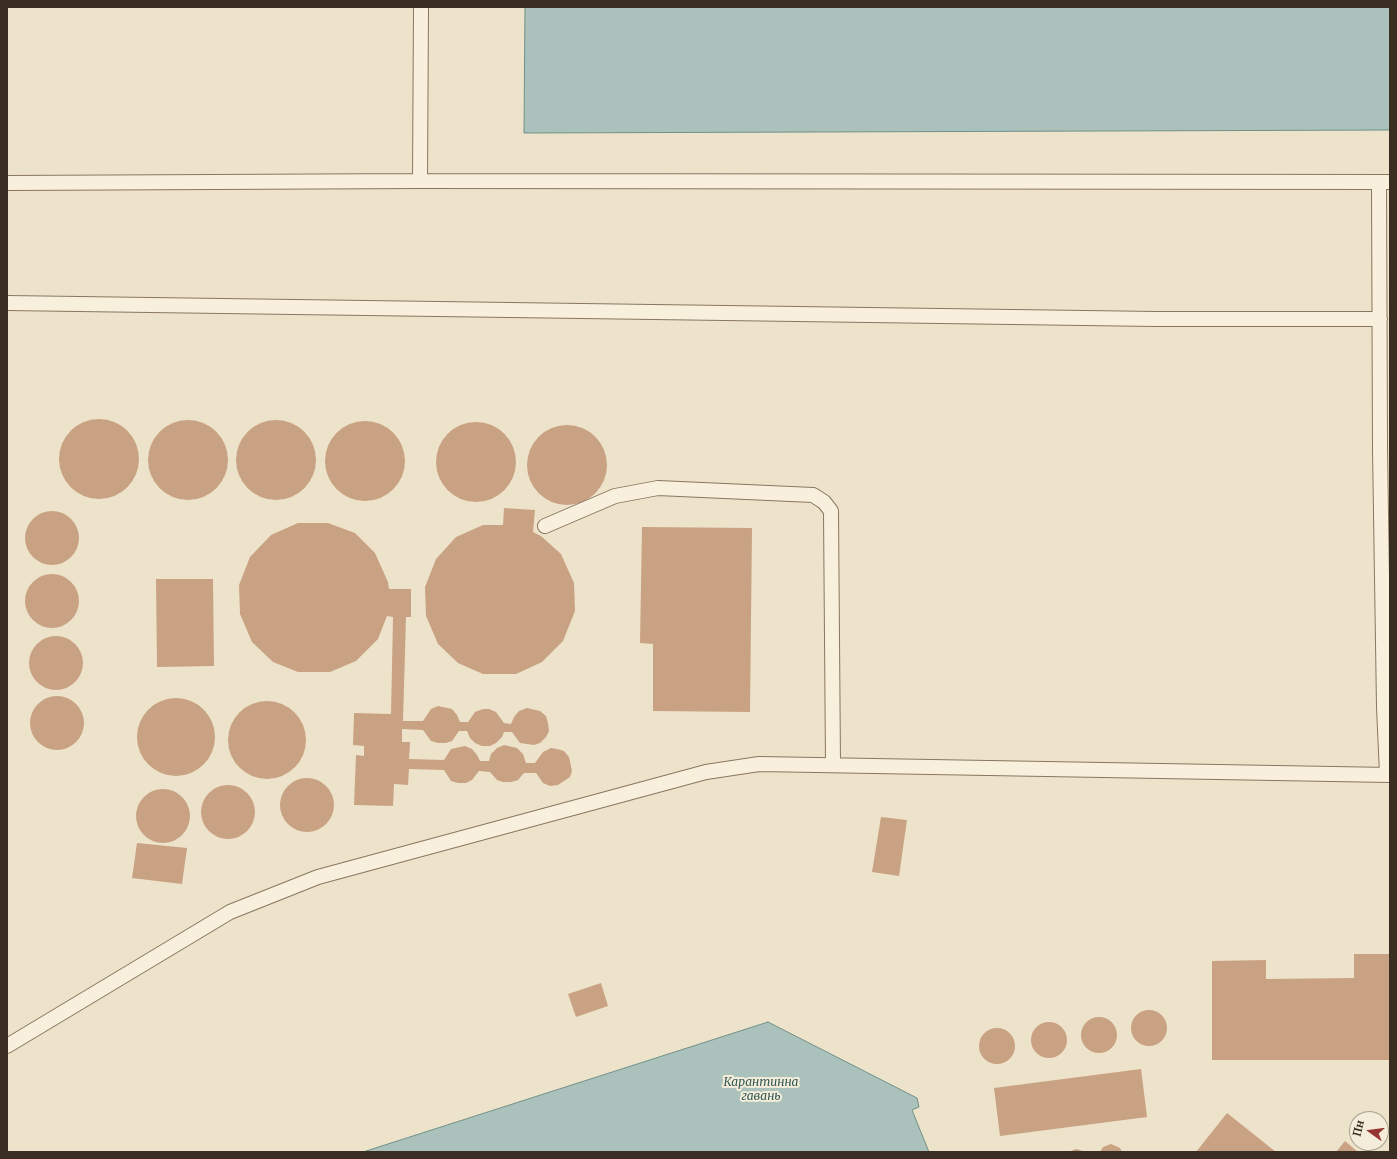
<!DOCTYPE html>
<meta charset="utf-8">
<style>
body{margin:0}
#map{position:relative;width:1397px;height:1159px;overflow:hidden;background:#ede3ca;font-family:Merriweather,serif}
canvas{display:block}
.frame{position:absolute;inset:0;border:8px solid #3a2e22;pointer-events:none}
.north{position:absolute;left:1349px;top:1111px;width:40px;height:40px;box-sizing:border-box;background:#f4edda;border:1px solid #aaa190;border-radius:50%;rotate:284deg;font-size:11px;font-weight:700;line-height:16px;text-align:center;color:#3a2e22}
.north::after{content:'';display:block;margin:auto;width:14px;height:18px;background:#953433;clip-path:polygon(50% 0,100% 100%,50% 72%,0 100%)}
</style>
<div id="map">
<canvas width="1397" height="1159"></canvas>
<div class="frame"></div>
<div class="north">Пн</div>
</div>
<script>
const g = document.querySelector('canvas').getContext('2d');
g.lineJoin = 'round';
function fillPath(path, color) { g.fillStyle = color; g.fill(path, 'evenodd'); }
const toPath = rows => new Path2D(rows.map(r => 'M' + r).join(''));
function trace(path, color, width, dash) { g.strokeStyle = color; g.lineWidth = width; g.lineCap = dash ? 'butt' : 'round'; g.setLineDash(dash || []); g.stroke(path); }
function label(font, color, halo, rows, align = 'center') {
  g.font = font + ' Merriweather,serif'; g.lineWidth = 4; g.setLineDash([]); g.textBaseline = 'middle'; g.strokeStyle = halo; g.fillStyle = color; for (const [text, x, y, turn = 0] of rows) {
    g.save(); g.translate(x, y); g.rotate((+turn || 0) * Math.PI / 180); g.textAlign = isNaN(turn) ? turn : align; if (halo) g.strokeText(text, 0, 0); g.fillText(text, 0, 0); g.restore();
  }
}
const water = toPath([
 [525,7,1390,7,1390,130,524,133,525,7],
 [768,1022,917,1098,919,1107,912,1110,929,1152,363,1152,768,1022]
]);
fillPath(water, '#aac2bb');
trace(water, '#719089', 1);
fillPath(toPath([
 '59 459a40 40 0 1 1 80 0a40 40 0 1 1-80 0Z',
 '236 460a40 40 0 1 1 80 0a40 40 0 1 1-80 0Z',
 '148 460a40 40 0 1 1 80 0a40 40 0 1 1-80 0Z',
 '325 461a40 40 0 1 1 80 0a40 40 0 1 1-80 0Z',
 '436 462a40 40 0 1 1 80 0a40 40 0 1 1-80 0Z',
 '527 465a40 40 0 1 1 80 0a40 40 0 1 1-80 0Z',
 [504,508,535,510,533,532,541,536,561,554,574,583,575,611,563,641,542,662,516,674,483,674,458,663,438,644,426,616,425,587,436,559,456,537,483,525,503,525],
 '25 538a27 27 0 1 1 54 0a27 27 0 1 1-54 0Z',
 [298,523,328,523,355,533,375,553,388,582,389,589,411,589,411,617,406,617,403,721,423,721,431,709,438,706,452,709,457,715,460,722,468,722,475,712,483,709,489,709,496,712,504,723,511,724,514,717,519,711,527,708,540,711,546,716,548,723,549,731,546,737,540,743,534,745,520,743,512,732,504,732,502,737,496,743,490,746,482,746,475,743,470,738,467,731,459,731,452,741,446,743,438,743,431,741,423,730,402,729,402,742,410,742,409,759,444,760,451,749,465,746,472,749,477,755,480,761,489,761,491,754,497,748,504,745,517,748,523,754,526,763,535,763,543,752,551,748,557,749,564,751,569,757,572,771,570,777,558,785,550,786,543,783,536,773,524,773,518,780,511,782,503,782,497,780,490,772,479,771,472,780,466,783,458,783,451,781,444,770,409,769,408,785,394,784,393,806,354,805,356,755,364,756,364,746,353,745,354,713,391,714,393,617,387,616,378,639,356,661,330,672,298,672,273,662,252,642,240,614,239,585,250,557,271,535],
 [642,527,752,528,750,712,653,711,653,644,640,643],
 '25 601a27 27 0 1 1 54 0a27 27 0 1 1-54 0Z',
 [156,579,213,579,214,666,157,667],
 '29 663a27 27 0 1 1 54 0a27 27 0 1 1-54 0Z',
 '30 723a27 27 0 1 1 54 0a27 27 0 1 1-54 0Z',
 '137 737a39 39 0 1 1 78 0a39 39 0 1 1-78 0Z',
 '228 740a39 39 0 1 1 78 0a39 39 0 1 1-78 0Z',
 '280 805a27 27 0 1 1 54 0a27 27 0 1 1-54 0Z',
 '201 812a27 27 0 1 1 54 0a27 27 0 1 1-54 0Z',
 '136 816a27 27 0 1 1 54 0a27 27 0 1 1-54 0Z',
 [881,817,907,820,899,876,872,872],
 [137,843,187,848,182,884,132,878],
 [1354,954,1390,954,1390,1060,1212,1060,1212,961,1266,960,1266,979,1354,978],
 [601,983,608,1006,576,1017,568,994],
 '1131 1028a18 18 0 1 1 36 0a18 18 0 1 1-36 0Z',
 '1081 1035a18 18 0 1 1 36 0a18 18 0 1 1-36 0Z',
 '1031 1040a18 18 0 1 1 36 0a18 18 0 1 1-36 0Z',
 '979 1046a18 18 0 1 1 36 0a18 18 0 1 1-36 0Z',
 [1141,1069,1147,1117,1000,1136,994,1088],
 [1227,1113,1276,1152,1196,1152],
 [1345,1141,1358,1152,1336,1152],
 [1111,1144,1120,1148,1122,1152,1100,1152,1103,1147],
 [1077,1149,1085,1152,1069,1152,1073,1150]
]), '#c9a283');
const lane = toPath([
 [420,181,421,7],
 [1379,182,1380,448,1384,707,1387,774],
 [7,183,420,181,1390,182],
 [7,303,1156,319,1380,319],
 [545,526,615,496,658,488,813,495,824,502,831,511,833,765],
 [7,1046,230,912,318,877,706,772,759,764,1390,775]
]);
trace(lane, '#89765f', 16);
trace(lane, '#f8f0dd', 14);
label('italic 12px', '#325957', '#f4edda', [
 ["Карантинна",761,1083],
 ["гавань",761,1097]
]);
</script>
